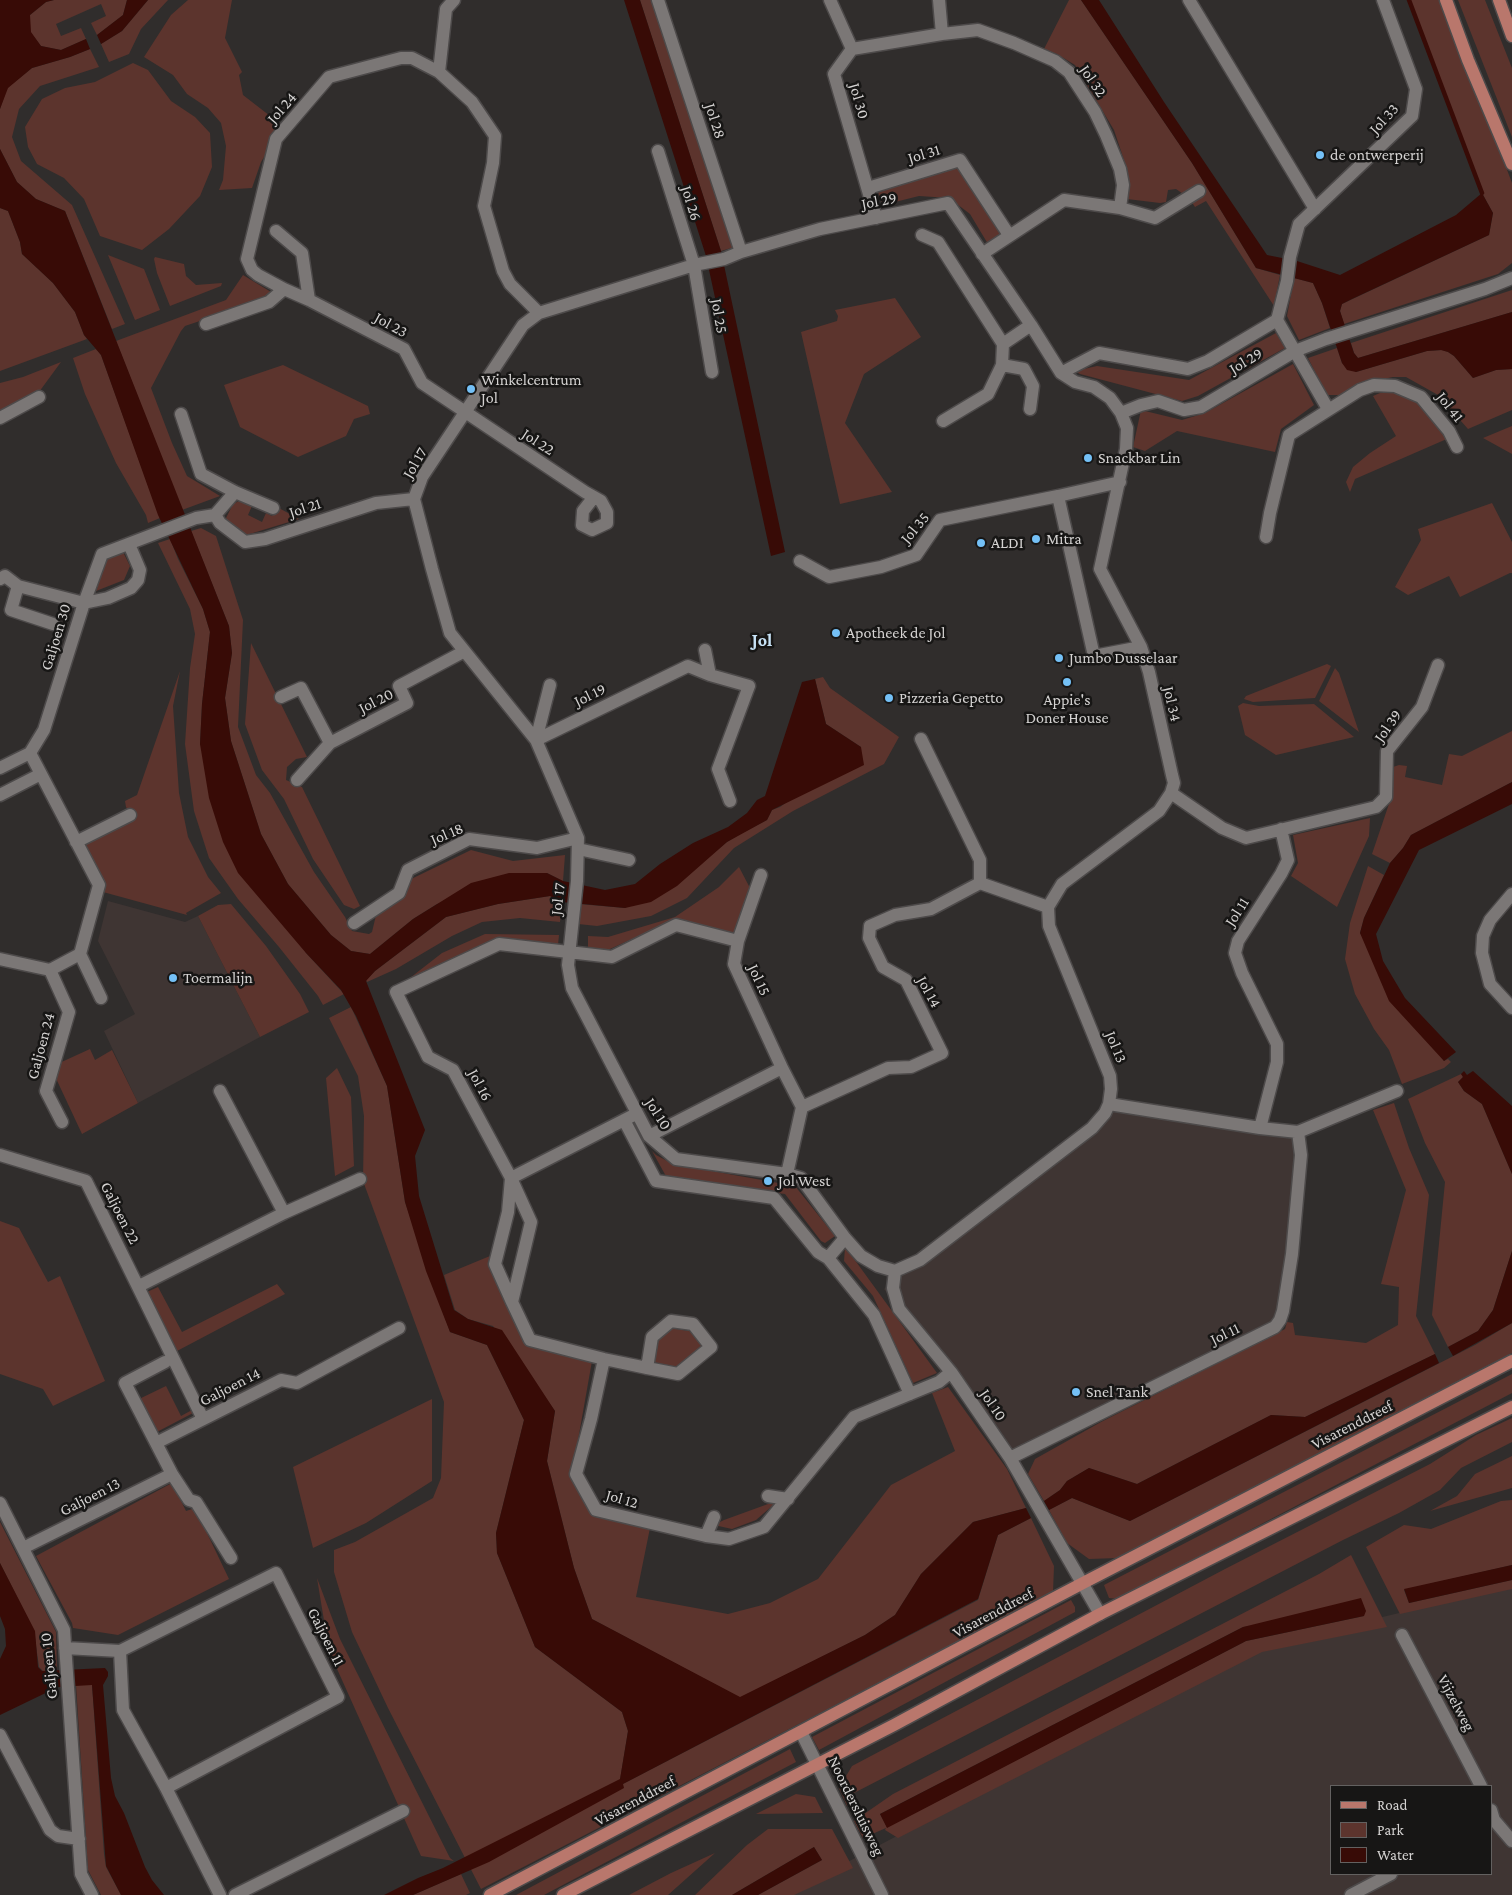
<!DOCTYPE html>
<style>
body{margin:0}
#map{position:relative;width:1512px;height:1895px;overflow:hidden;background:#302d2c;font-family:"Crimson Pro",serif}
canvas{display:block}
.legend{position:absolute;left:1330px;top:1785px;width:162px;height:90px;box-sizing:border-box;background:#171615;border:1px solid #636160;margin:0;padding:6px 9px;list-style:none;font-size:15px;color:#d4d2d1}
.legend li{display:flex;align-items:center;gap:10px;height:25px}
.legend b{width:25px;border:1px solid #636160}
</style>
<div id="map">
<canvas width="1512" height="1895"></canvas>
<ul class="legend">
<li><b style="height:6px;background:#b9776c"></b>Road</li>
<li><b style="height:14px;background:#5c342d"></b>Park</li>
<li><b style="height:14px;background:#380b06"></b>Water</li>
</ul>
</div>
<script>
const g = document.querySelector('canvas').getContext('2d');
g.lineJoin = 'round';
function fillPath(path, color) { g.fillStyle = color; g.fill(path, 'evenodd'); }
const toPath = rows => new Path2D(rows.map(r => 'M' + r).join(''));
function trace(path, color, width, dash) { g.strokeStyle = color; g.lineWidth = width; g.lineCap = dash ? 'butt' : 'round'; g.setLineDash(dash || []); g.stroke(path); }
function label(font, color, halo, rows, align = 'center') {
  g.font = font + ' "Crimson Pro",serif'; g.lineWidth = 5; g.setLineDash([]); g.textBaseline = 'middle'; g.strokeStyle = halo; g.fillStyle = color; for (const [text, x, y, turn = 0] of rows) {
    g.save(); g.translate(x, y); g.rotate((+turn || 0) * Math.PI / 180); g.textAlign = isNaN(turn) ? turn : align; if (halo) g.strokeText(text, 0, 0); g.fillText(text, 0, 0); g.restore();
  }
}
fillPath(toPath([
 [108,901,185,922,198,916,260,1037,138,1103,104,1031,135,1014,98,941],
 [1111,1104,1299,1125,1302,1157,1281,1324,1011,1459,884,1289],
 [1512,1586,1512,1895,785,1895,1253,1648],
 [1331,1786,1491,1786,1491,1874,1331,1874]
]), '#3f3533');
fillPath(toPath([
 [54,0,127,0,123,15,97,35,91,23,106,16,101,4,56,24,61,36,81,28,86,39,61,50,41,46,30,32,30,15,46,2],
 [148,0,168,0,141,29,129,54,109,62,101,44,122,31],
 [188,0,232,0,225,38,242,72,239,75,243,95,283,126,261,162,252,188,219,190,223,180,226,146,221,123,208,108,187,94,173,75,144,57,171,15],
 [640,0,657,0,738,246,721,251],
 [1069,0,1081,0,1192,163,1256,268,1280,275,1274,306,1206,201,1195,207,1189,198,1176,189,1168,190,1166,202,1160,203,1127,199,1128,172,1114,130,1075,65,1057,54,1044,49],
 [1409,0,1443,0,1512,183,1512,263,1498,274,1344,324,1340,311,1342,304,1489,235,1493,213,1482,193],
 [1458,0,1485,0,1512,68,1512,137],
 [90,49,99,67,40,86,19,109,12,137,21,161,72,205,125,324,112,329,65,211,36,199,17,182,0,149,0,109,7,88,32,68,70,57],
 [133,63,148,70,171,101,195,117,210,133,212,167,200,196,169,229,142,250,100,236,84,199,64,178,37,164,28,147,25,127,42,99,65,88,95,82],
 [958,167,1002,236,988,244,970,214,949,198,919,196,883,205,878,192],
 [0,208,8,211,20,242,22,254,53,283,75,312,84,335,87,339,0,371],
 [108,255,144,269,160,310,135,320],
 [155,257,184,264,186,276,196,285,222,283,221,286,170,306,157,273,154,259],
 [243,275,271,292,268,298,185,326,181,331,151,388,172,443,187,476,220,496,182,510,116,341,226,300],
 [1294,278,1313,283,1322,303,1330,328,1299,340,1287,316],
 [1512,290,1512,312,1358,358,1354,353,1351,343],
 [895,298,921,337,864,374,845,423,892,492,840,504,801,332,837,321,838,316,835,310],
 [1276,333,1285,348,1198,396,1182,401,1080,374,1075,371,1097,366,1189,380],
 [1337,348,1342,363,1356,372,1427,351,1442,350,1448,352,1454,356,1473,378,1496,370,1512,369,1512,410,1468,429,1438,395,1406,377,1393,377,1374,381,1341,395,1327,395,1308,358],
 [96,349,101,355,160,518,148,523,146,515,116,463,85,394,73,358],
 [61,362,39,392,0,413,0,383,23,377],
 [1293,364,1314,405,1281,429,1275,452,1177,431,1145,451,1133,447,1141,410,1182,420,1205,413],
 [283,365,368,406,370,414,354,419,346,436,298,457,240,427,224,385],
 [1399,390,1426,407,1449,438,1355,479,1350,492,1346,482,1353,467,1370,453,1396,436,1373,396,1380,393],
 [1512,426,1512,454,1483,438],
 [239,501,252,506,248,515,262,522,266,513,272,516,277,507,299,519,243,536,228,523,226,518,233,504],
 [1492,503,1512,542,1512,573,1510,573,1460,597,1449,576,1408,595,1395,587,1421,540,1418,529],
 [201,528,216,536,243,620,238,727,256,775,270,793,314,872,345,917,352,931,369,934,372,932,377,911,405,882,471,850,513,861,565,855,563,881,547,873,437,904,413,919,370,954,351,951,331,935,288,884,261,834,231,741,225,698,232,653,229,626,191,531],
 [170,539,178,559,203,609,210,632,202,704,200,744,306,953,344,994,323,1005,318,996,279,947,238,899,209,858,194,811,185,744,190,668,195,634,190,609,158,543],
 [122,550,130,566,124,580,96,591,108,555],
 [251,643,307,757,296,759,287,767,286,780,302,787,360,906,354,909,344,905,313,859,284,799,262,770,245,724],
 [1327,664,1331,666,1315,698,1253,702,1244,699,1246,696],
 [1335,668,1339,673,1359,732,1319,701],
 [180,671,173,706,179,793,188,837,208,877,221,893,186,913,187,915,103,892,83,843,133,817,126,807,125,801,137,795],
 [823,677,830,688,899,737,884,764,793,811,734,848,687,898,651,916,597,926,578,924,579,904,625,908,705,860,727,842,740,834,767,820,772,810,780,807,861,747,826,724,815,679],
 [1243,703,1259,706,1314,704,1354,737,1276,755,1245,735,1238,706],
 [1512,731,1512,782,1411,835,1403,848,1390,863,1372,854,1393,792,1393,767,1399,765,1407,766,1405,777,1442,785,1449,754,1462,756],
 [1370,818,1369,836,1337,907,1291,876,1298,863,1293,835],
 [1368,866,1384,875,1364,918,1360,933,1444,1061,1448,1059,1451,1062,1444,1068,1402,1084,1389,1050,1374,1029,1355,994,1345,959,1350,923],
 [739,867,750,888,735,935,665,924,599,954,588,949,588,936,608,937,675,917,719,887],
 [550,896,562,902,560,922,520,918,482,922,452,936,396,969,367,982,366,980,375,971,446,917,498,904],
 [231,904,266,946,300,994,309,1012,260,1037,198,916,218,905],
 [485,934,559,935,558,945,493,940,397,988,442,953],
 [351,1007,387,1086,405,1202,450,1332,487,1345,524,1420,496,1533,497,1553,535,1647,622,1712,628,1731,619,1786,978,1600,998,1535,1031,1518,1054,1566,1053,1592,481,1889,388,1708,352,1632,334,1572,334,1550,355,1542,433,1498,441,1478,444,1402,363,1181,364,1116,358,1076,329,1018],
 [90,1049,95,1060,112,1050,138,1103,82,1134,53,1072,55,1065],
 [337,1068,351,1097,354,1166,335,1176,326,1078],
 [1461,1074,1463,1077,1458,1082,1464,1091,1482,1104,1512,1174,1512,1251,1493,1310,1478,1331,1448,1347,1432,1315,1445,1182,1425,1143,1408,1099],
 [1394,1103,1409,1148,1429,1195,1416,1316,1435,1354,1305,1417,1271,1415,1137,1484,1089,1468,1067,1481,1060,1490,1044,1501,1028,1474,1035,1459,1101,1422,1285,1329,1287,1322,1293,1323,1295,1335,1366,1343,1398,1325,1399,1287,1381,1284,1406,1190,1373,1110],
 [652,1151,656,1155,673,1164,795,1186,835,1236,825,1243,821,1241,785,1194,667,1178],
 [0,1221,19,1228,48,1282,60,1276,105,1381,53,1406,43,1389,0,1374],
 [845,1248,857,1263,937,1373,913,1383,873,1296,844,1261],
 [490,1256,531,1347,592,1361,572,1474,592,1515,650,1528,636,1597,728,1614,770,1603,818,1579,891,1485,955,1451,932,1393,948,1387,1007,1469,1026,1508,973,1522,921,1574,895,1615,865,1635,740,1698,592,1619,574,1568,547,1461,555,1411,493,1326,468,1319,455,1310,444,1275],
 [277,1284,285,1294,177,1351,147,1292,158,1287,182,1332],
 [1512,1323,1512,1353,1118,1558,1089,1559,1067,1543,1049,1510,1072,1498,1130,1521,1475,1345],
 [670,1328,695,1332,705,1350,680,1369,654,1362,658,1337],
 [1512,1374,1512,1393,1118,1599,1109,1598,1104,1585],
 [166,1386,181,1416,192,1410,193,1413,155,1433,137,1400],
 [432,1399,432,1481,366,1523,313,1548,293,1467],
 [1512,1418,1512,1442,1461,1468,1440,1490,1399,1513,1343,1540,854,1793,847,1806,839,1788,852,1766,1225,1569,1430,1464,1476,1435],
 [1512,1456,1512,1488,1430,1511,1457,1496,1475,1474],
 [172,1483,186,1511,195,1508,229,1579,118,1635,73,1628,72,1623,36,1556],
 [779,1500,756,1520,732,1529,714,1525,724,1520],
 [1512,1500,1512,1565,1404,1590,1409,1603,1512,1580,1512,1589,1400,1614,1366,1547,1404,1525,1431,1529,1501,1501],
 [0,1522,56,1632,57,1671,43,1671,39,1667,34,1631,0,1563],
 [1351,1555,1387,1627,1262,1652,898,1838,885,1830,886,1828,863,1838,854,1821,893,1794,1319,1574],
 [1364,1616,1246,1641,887,1827,880,1814,1243,1627],
 [317,1578,340,1639,450,1858,454,1861,421,1856,329,1651],
 [1071,1600,1075,1607,1075,1612,819,1750,812,1737],
 [76,1685,92,1685,104,1854,106,1867,121,1895,101,1895,88,1870],
 [790,1749,796,1762,544,1895,516,1895],
 [796,1794,815,1797,823,1813,756,1814],
 [768,1829,832,1829,853,1868,794,1895,758,1895,822,1860,814,1847,732,1895,695,1895,747,1845],
 [715,1853,668,1895,629,1895,671,1873],
 [461,1874,470,1893,466,1895,413,1895]
]), '#5c342d');
fillPath(toPath([
 [0,0,54,0,46,2,30,15,31,32,41,46,61,50,86,39,90,49,70,57,32,68,8,88,0,109],
 [127,0,148,0,122,31,101,44,97,35,123,15],
 [624,0,640,0,721,251,785,552,771,556,706,256],
 [1081,0,1099,0,1164,102,1267,255,1297,261,1340,275,1456,215,1482,193,1493,213,1489,235,1352,299,1342,304,1340,311,1354,353,1358,358,1512,312,1512,369,1496,370,1473,378,1454,356,1448,352,1441,350,1427,351,1356,372,1347,370,1342,363,1322,303,1313,283,1256,268,1192,163],
 [0,149,17,182,36,199,65,211,229,626,232,653,225,698,231,741,261,834,288,884,331,935,351,951,370,954,413,919,471,883,509,873,547,873,563,881,605,890,635,884,660,864,693,843,728,827,747,813,757,800,765,796,802,682,815,679,826,724,861,747,864,765,772,810,767,820,727,842,677,886,651,902,625,908,562,902,550,896,498,904,446,917,375,971,366,981,425,1130,415,1156,419,1196,454,1310,468,1319,502,1330,555,1411,547,1461,574,1568,592,1619,740,1697,865,1635,895,1615,921,1574,973,1522,1026,1508,1031,1518,998,1535,978,1599,623,1784,624,1788,489,1862,413,1895,384,1895,418,1878,443,1868,620,1779,628,1731,622,1712,535,1647,497,1553,496,1533,524,1420,487,1345,450,1332,426,1271,405,1202,387,1086,356,1016,341,990,306,953,238,873,223,842,209,798,200,744,202,704,210,632,203,609,158,515,101,355,84,335,75,312,53,283,22,254,20,242,8,211,0,208],
 [1512,782,1512,804,1419,850,1376,934,1383,961,1405,998,1456,1052,1444,1061,1389,1001,1360,933,1364,918,1390,863,1403,848,1411,835],
 [1464,1071,1467,1075,1473,1071,1512,1106,1512,1174,1482,1104,1464,1091,1458,1082,1463,1077,1461,1074],
 [1512,1251,1512,1323,1453,1356,1448,1347,1478,1331,1493,1310],
 [1435,1354,1439,1363,1130,1521,1072,1498,1049,1510,1044,1501,1060,1490,1067,1481,1089,1468,1137,1484,1271,1415,1305,1417],
 [0,1563,35,1631,38,1667,42,1671,105,1668,108,1672,108,1676,103,1685,111,1778,115,1796,124,1813,145,1867,152,1880,164,1895,121,1895,106,1866,92,1685,58,1687,0,1715,0,1659,6,1646,5,1629,0,1616],
 [1512,1565,1512,1580,1409,1603,1404,1589],
 [1361,1598,1366,1611,1364,1616,1246,1641,887,1828,880,1814,1243,1627],
 [814,1847,822,1860,758,1895,732,1895]
]), '#380b06');
trace(toPath([
 [1409,0,1482,193]
]), '#380b06', 4.5);
const minor = toPath([
 [454,0,446,9,439,72,472,102,495,136,493,163,484,206,503,271,510,284,539,313],
 [658,0,741,252],
 [830,0,852,49,834,74,876,218],
 [939,0,942,34],
 [1189,0,1315,209],
 [852,49,942,34,978,30,1014,43,1055,61,1069,72,1095,112,1106,135,1120,169,1123,185,1120,208],
 [658,151,694,265,712,372],
 [868,188,960,160,1009,235],
 [276,231,302,253,309,300],
 [922,235,938,242,1003,344,1002,365,988,394,943,421],
 [982,254,1064,200,1120,208,1155,218,1199,191],
 [284,289,258,275,252,270,247,259,276,139,329,77,401,58,412,58,439,72],
 [1277,320,1328,409],
 [206,324,269,302,284,289,309,300,404,349,422,383,585,492,594,497,601,501,607,512,607,523,592,530,582,525,583,511,594,497],
 [1003,344,1031,325],
 [1002,365,1024,369,1033,386,1030,409],
 [1061,373,1099,353,1188,369,1208,361,1277,320,1287,281,1290,257,1299,224,1412,116,1416,89,1383,0],
 [1121,413,1127,428,1126,449,1100,569,1141,647,1149,672,1172,775,1174,783,1171,793,1222,828,1246,838,1376,807,1386,797,1387,751,1422,707,1438,665],
 [181,414,201,474,235,492,273,508],
 [0,418,39,397],
 [1120,482,1058,496,1094,656,1141,647],
 [215,515,220,523,245,542,265,539,376,503,414,499],
 [1266,537,1270,513,1289,435,1360,390,1374,385,1395,386,1421,397,1449,431,1457,447],
 [800,561,829,577,881,567,916,555,940,520,1058,496],
 [0,579,5,576,18,586,84,603,108,598,131,588,138,580,140,570,129,544],
 [18,586,11,610,53,624],
 [705,650,710,675],
 [281,697,301,688,330,743],
 [536,740,688,666,710,675,749,686,718,769,730,801],
 [536,740,550,685],
 [30,753,99,885,80,954,101,998],
 [0,768,30,753,44,730,84,603,102,554,196,518,215,515,235,492],
 [297,780,330,743,407,703,399,686,463,652],
 [0,795,41,774],
 [76,842,130,815],
 [578,849,629,860],
 [761,875,738,941,734,964,782,1068,802,1107,787,1174],
 [980,883,1048,907],
 [1512,894,1490,920,1483,936,1482,953,1490,984,1512,1008],
 [354,923,399,893,408,870,469,839,537,848,578,838],
 [0,959,50,970,69,1012,46,1091,62,1122],
 [50,970,80,954],
 [220,1091,284,1213],
 [1109,1104,1260,1128,1298,1132,1397,1091],
 [802,1107,888,1068,911,1067,942,1053,906,980,883,967,869,938,870,926,895,915,931,909,980,883,980,860,921,739],
 [624,1120,656,1181,774,1198,818,1252,828,1258,874,1315,910,1394],
 [1260,1128,1277,1062,1277,1044,1242,973,1235,953,1238,941,1281,874,1288,860,1281,829],
 [649,1136,782,1068],
 [0,1155,86,1181,203,1419],
 [828,1258,845,1238],
 [895,1271,920,1260,1092,1128,1105,1113,1109,1104,1111,1089,1110,1076,1049,926,1048,907,1062,884,1159,811,1171,793],
 [139,1286,284,1213,360,1179],
 [512,1302,495,1264,508,1212,511,1178,632,1116],
 [604,1359,591,1419,576,1474,596,1510,706,1536,729,1539,764,1527,854,1417,939,1382,951,1372],
 [165,1362,125,1383,172,1474,189,1500,196,1502,231,1558],
 [647,1368,652,1337,671,1321,693,1324,711,1347,678,1374,647,1368,604,1359,530,1340,512,1302,531,1222,511,1178,453,1070,428,1057,396,992,499,944,612,957,676,925,738,941],
 [156,1443,281,1380,297,1383,399,1328],
 [1010,1458,1275,1327,1280,1320,1283,1311,1292,1254,1301,1155,1298,1132],
 [768,1496,788,1499],
 [0,1503,64,1630,81,1874,92,1895],
 [706,1536,714,1517],
 [23,1548,172,1474],
 [1100,1614,1010,1458,951,1372,899,1309,893,1288,895,1271,878,1266,861,1256,845,1238,801,1178,787,1174,676,1159,649,1136,572,988,568,965,577,881,578,838,536,740,450,633,432,569,414,499,422,477,511,343,523,325,539,313,694,265,724,259,741,252,820,229,948,203,1031,325,1061,373,1075,382,1094,387,1110,398,1121,413,1141,405,1158,401,1184,410,1201,407,1295,351,1326,339,1485,289,1512,278],
 [1402,1635,1481,1786],
 [65,1648,120,1651,276,1573,338,1697,166,1788,123,1710,120,1651],
 [801,1732,882,1895],
 [0,1735,50,1830,58,1836,79,1839],
 [166,1788,220,1895],
 [1491,1810,1494,1820,1512,1841],
 [235,1895,403,1811],
 [1351,1895,1391,1874]
]);
const major = toPath([
 [1446,0,1468,60,1512,164],
 [1499,0,1512,36],
 [490,1895,1083,1583,1512,1361],
 [563,1895,894,1725,1100,1614,1512,1407]
]);
trace(minor, '#4d4a4a', 15);
trace(major, '#4d4a4a', 15);
trace(minor, '#7b7776', 12);
trace(major, '#b9776c', 12);
for (const [x, y, r, color] of [
 [1320,155,5,"#74c0f6"],
 [471,389,5,"#74c0f6"],
 [1088,458,5,"#74c0f6"],
 [1036,539,5,"#74c0f6"],
 [981,543,5,"#74c0f6"],
 [836,633,5,"#74c0f6"],
 [1059,658,5,"#74c0f6"],
 [1067,682,5,"#74c0f6"],
 [889,698,5,"#74c0f6"],
 [173,978,5,"#74c0f6"],
 [768,1181,5,"#74c0f6"],
 [1076,1392,5,"#74c0f6"]
]) { const dot = new Path2D(); dot.arc(x, y, r, 0, 2 * Math.PI); g.fillStyle = color; g.fill(dot); trace(dot, '#171615', 2); }
label('16px', '#d4d2d1', '#171615', [
 ["Jol 32",1093,81,56],
 ["Jol 30",859,101,74],
 ["Jol 24",282,108,-49],
 ["Jol 33",1384,119,-47],
 ["Jol 28",715,121,72],
 ["Jol 31",924,154,-17],
 ["Jol 29",879,201,-11],
 ["Jol 26",691,203,73],
 ["Jol 25",719,316,80],
 ["Jol 23",391,325,29],
 ["Jol 29",1246,361,-31],
 ["Jol 41",1450,407,52],
 ["Jol 22",538,442,33],
 ["Jol 17",415,463,-60],
 ["Jol 21",305,508,-18],
 ["Jol 35",915,528,-50],
 ["Galjoen 30",56,637,-73],
 ["Jol 19",590,695,-26],
 ["Jol 20",376,701,-27],
 ["Jol 34",1172,704,77],
 ["Jol 39",1388,726,-55],
 ["Jol 18",447,834,-23],
 ["Jol 17",558,899,-83],
 ["Jol 11",1237,912,-57],
 ["Jol 15",759,980,65],
 ["Jol 14",929,992,61],
 ["Galjoen 24",41,1046,-75],
 ["Jol 13",1116,1047,68],
 ["Jol 16",480,1085,62],
 ["Jol 10",658,1114,57],
 ["Galjoen 22",120,1213,63],
 ["Jol 11",1225,1334,-26],
 ["Galjoen 14",230,1387,-27],
 ["Jol 10",993,1405,56],
 ["Visarenddreef",1352,1425,-27],
 ["Galjoen 13",90,1497,-27],
 ["Jol 12",622,1499,16],
 ["Visarenddreef",993,1613,-28],
 ["Galjoen 11",326,1637,63],
 ["Galjoen 10",49,1666,-96],
 ["Vijzelweg",1456,1703,62],
 ["Visarenddreef",635,1801,-28],
 ["Noordersluisweg",856,1806,64]
]);
label('16px', '#d4d2d1', '#171615', [
 ["de ontwerperij",1330,155],
 ["Winkelcentrum",481,380],
 ["Jol",481,398],
 ["Snackbar Lin",1098,458],
 ["Mitra",1046,539],
 ["ALDI",991,543],
 ["Apotheek de Jol",846,633],
 ["Jumbo Dusselaar",1069,658],
 ["Pizzeria Gepetto",899,698],
 ["Appie's",1067,700,"center"],
 ["Doner House",1067,718,"center"],
 ["Toermalijn",183,978],
 ["Jol West",778,1181],
 ["Snel Tank",1086,1392]
], 'left');
label('bold 18px', '#c8e3f7', '#171615', [
 ["Jol",762,640]
]);
</script>
